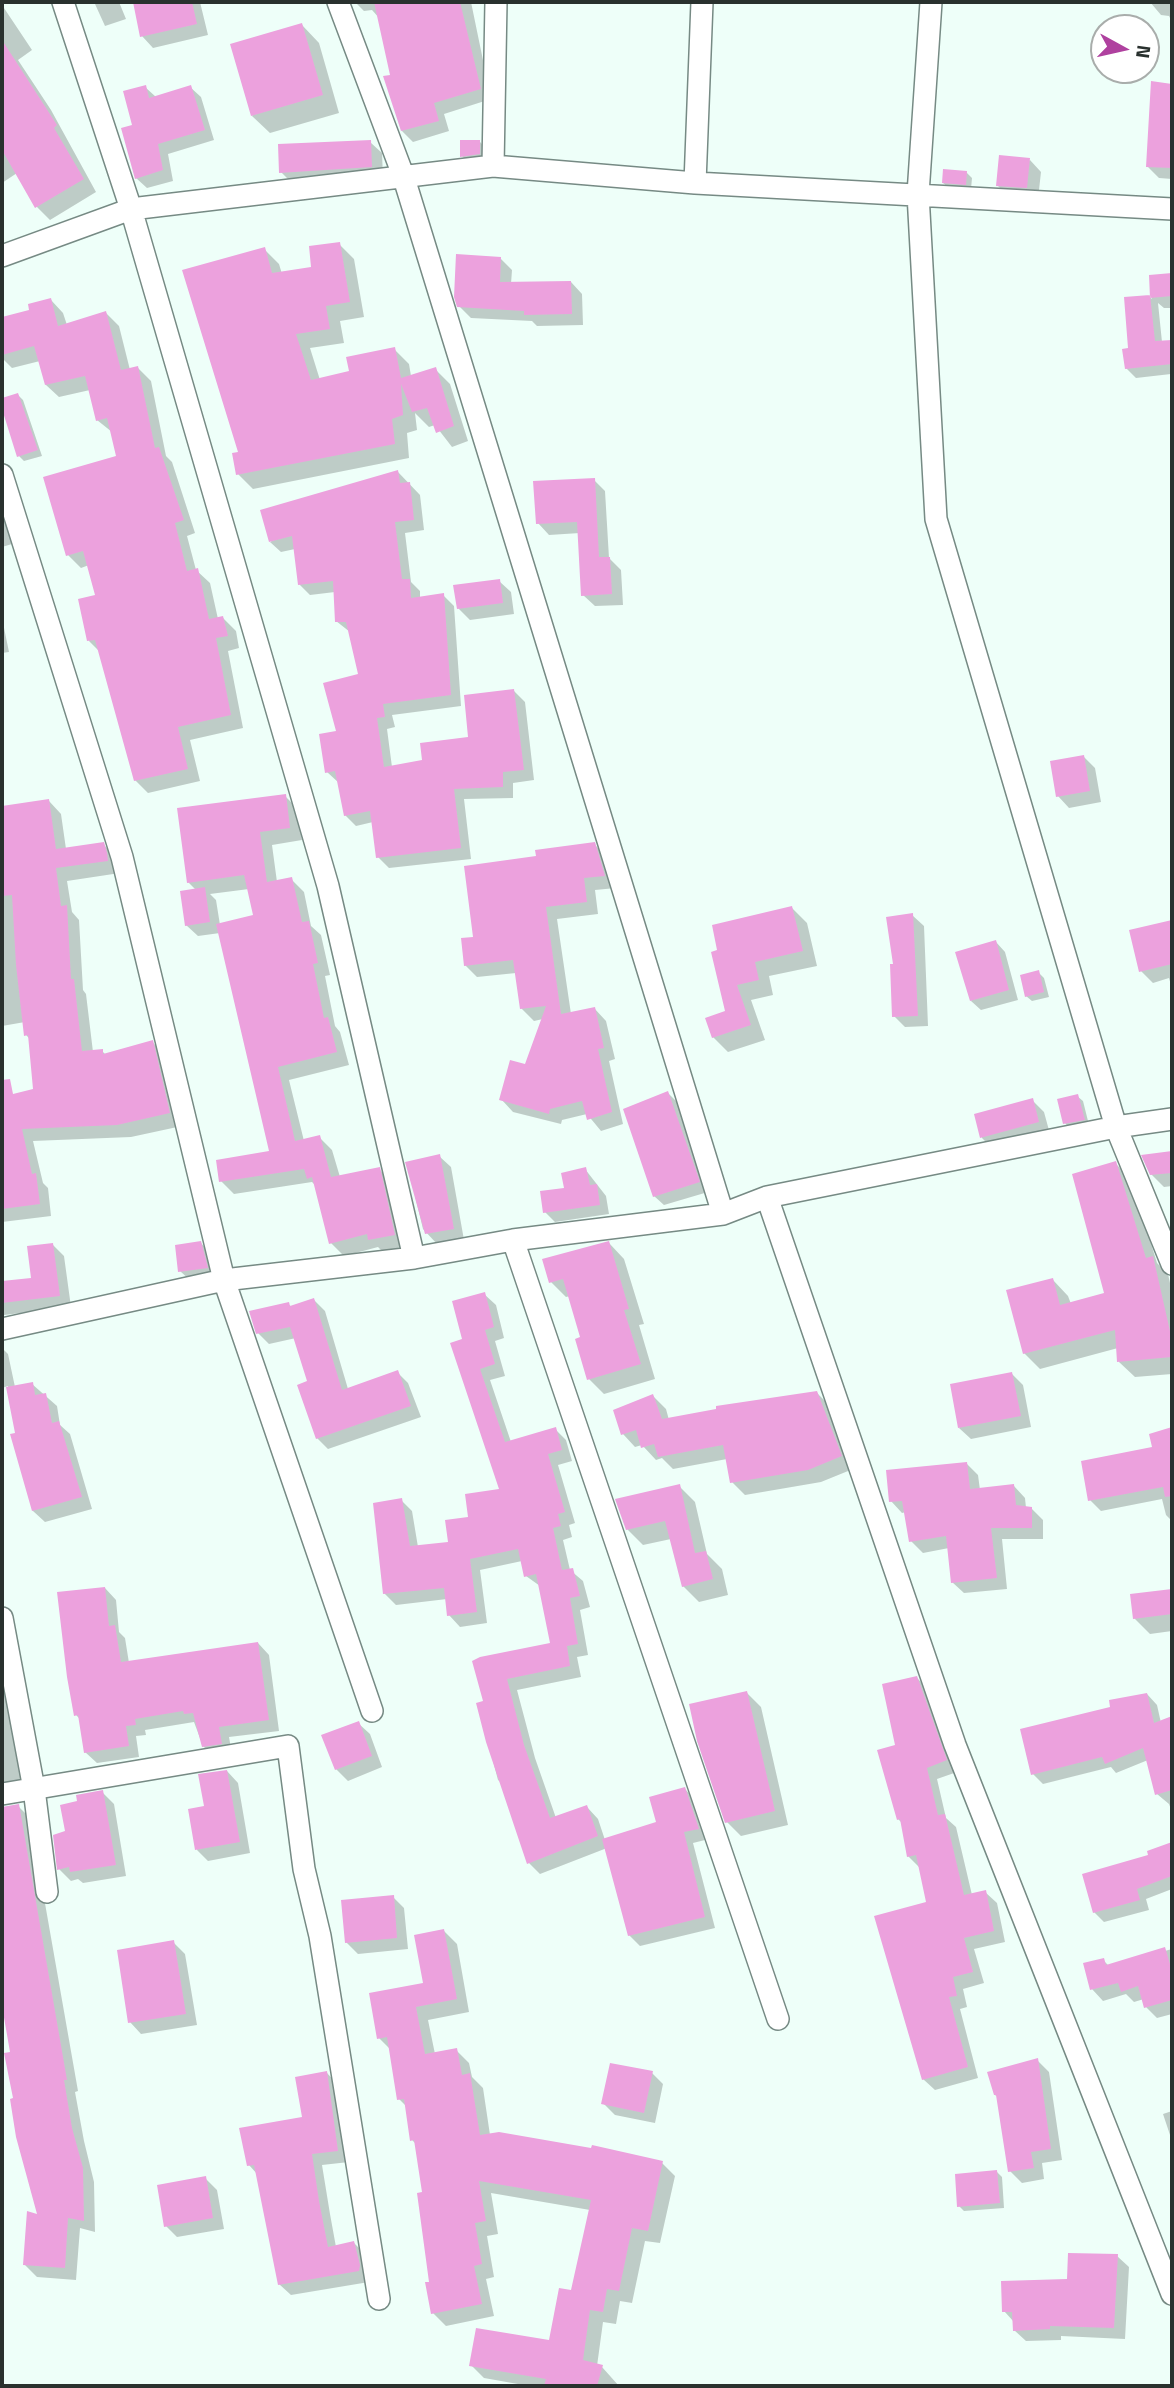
<!DOCTYPE html>
<style>
body{margin:0}
#map{position:relative;width:1174px;height:2388px;overflow:hidden;background:#eefff9;font-family:"Titillium Web",sans-serif}
canvas{display:block}
.frame{position:absolute;inset:0;border:4px solid #29312e;pointer-events:none}
.north{position:absolute;left:1090px;top:14px;width:70px;height:70px;box-sizing:border-box;background:#fff;border:2px solid #a9adab;border-radius:50%;rotate:98deg;font-size:19px;font-weight:700;line-height:28px;text-align:center;color:#29312e}
.north::after{content:'';display:block;margin:auto;width:24px;height:32px;background:#af419f;clip-path:polygon(50% 0,100% 100%,50% 72%,0 100%)}
</style>
<div id="map">
<canvas width="1174" height="2388"></canvas>
<div class="frame"></div>
<div class="north">N</div>
</div>
<script>
const g = document.querySelector('canvas').getContext('2d');
g.lineJoin = 'round';
function fillPath(path, color) { g.fillStyle = color; g.fill(path, 'evenodd'); }
const toPath = rows => new Path2D(rows.map(r => 'M' + r).join(''));
function trace(path, color, width, dash) { g.strokeStyle = color; g.lineWidth = width; g.lineCap = dash ? 'butt' : 'round'; g.setLineDash(dash || []); g.stroke(path); }
fillPath(toPath([
 [102,2,119,2,126,19,105,26,95,4],
 [135,2,200,2,208,35,153,48,142,36],
 [355,2,471,2,491,99,444,114,449,131,413,142,402,131,380,19,372,10,364,11],
 [1150,2,1172,2,1172,22,1169,16,1161,15],
 [2,5,32,50,18,60,51,110,96,192,50,220,37,207,17,173,2,183,2,123,11,117,2,104],
 [302,25,319,43,339,113,270,133,252,116],
 [1169,84,1172,87,1172,179,1159,178,1148,167],
 [145,87,156,97,190,87,201,97,214,140,168,154,173,181,147,188,136,178,135,126],
 [370,142,382,153,383,178,293,184,281,172],
 [480,142,485,147,485,159,467,161,462,156],
 [1030,160,1041,172,1038,199,1009,197,998,186],
 [966,172,972,178,971,189,949,188,943,183],
 [339,244,354,259,364,317,340,321,344,343,310,348,320,380,351,373,394,349,409,364,411,376,435,369,450,384,468,441,452,447,435,425,429,427,415,413,417,430,407,433,409,458,253,489,238,474,264,249,279,264,282,274,313,269],
 [500,258,512,270,511,284,571,282,582,294,583,325,537,326,532,321,471,318,459,306],
 [1172,275,1172,308,1164,308,1158,303,1162,342,1172,342,1172,386,1171,374,1136,378,1126,368,1149,296,1152,299,1151,277],
 [51,300,63,313,67,325,106,313,119,326,130,370,138,368,151,381,166,456,172,462,195,533,187,536,196,570,210,583,218,619,223,618,236,631,239,648,228,651,243,728,190,740,200,781,148,793,135,780,100,652,89,641,97,596,89,565,81,568,68,555,118,457,112,432,97,420,90,390,59,397,46,385,40,361,12,368,2,358,2,319,32,311],
 [18,395,23,400,42,456,24,461,19,456,2,403,2,400],
 [398,472,420,495,424,530,405,533,411,582,420,591,420,598,443,595,454,606,461,706,392,715,395,727,387,729,392,767,424,761,470,738,514,691,525,702,534,780,513,783,513,798,464,799,471,859,389,868,378,857,373,822,356,826,345,815,339,783,327,772,360,675,350,632,336,621,335,592,310,595,299,584,295,549,281,552,270,542],
 [594,480,605,491,609,558,621,570,623,605,595,606,583,595,580,533,549,535,538,523],
 [2,506,12,544,2,547],
 [499,581,511,592,514,614,470,620,458,608],
 [2,618,9,652,2,653],
 [1083,756,1095,768,1101,802,1069,808,1058,796],
 [285,796,298,809,302,840,272,845,277,882,291,879,304,892,311,926,321,935,330,975,325,976,335,1026,340,1032,349,1065,289,1080,304,1141,319,1137,332,1150,340,1177,379,1169,392,1182,407,1247,383,1252,378,1247,344,1256,331,1243,316,1186,312,1182,234,1194,221,1181,271,1153,220,933,198,936,186,925,196,890,188,882],
 [249,889,255,917,220,925,216,900,210,894],
 [49,801,61,814,66,849,103,844,116,857,120,873,67,881,72,912,79,920,83,990,86,994,93,1052,102,1051,106,1055,152,1042,165,1054,182,1126,131,1137,33,1141,43,1183,48,1188,51,1216,2,1222,2,1099,35,1091,31,1040,26,1035,25,1022,2,1026,2,808],
 [594,844,606,856,616,888,595,890,598,914,557,919,571,1014,594,1008,606,1021,615,1059,609,1061,623,1124,601,1131,587,1114,562,1120,561,1124,513,1112,501,1099,526,1066,543,1019,534,1021,521,1008,516,973,477,977,465,965,475,938,538,858],
 [792,908,807,923,817,966,769,976,773,995,751,1000,765,1040,728,1052,713,1037,727,1012,713,953],
 [912,915,924,926,928,1026,905,1027,894,1016,895,966],
 [1170,922,1172,924,1172,989,1169,978,1153,983,1141,971],
 [996,942,1005,952,1018,1000,981,1010,971,1001],
 [1038,972,1044,978,1049,997,1032,1001,1026,996],
 [668,1093,677,1102,708,1192,664,1205,654,1196],
 [1077,1096,1083,1101,1089,1125,1070,1129,1065,1123],
 [1032,1100,1044,1112,1050,1134,993,1149,982,1138,976,1115],
 [1172,1153,1172,1186,1164,1187,1151,1174,1144,1156],
 [439,1156,451,1167,464,1240,438,1245,423,1229,407,1163],
 [1115,1163,1131,1179,1157,1263,1168,1274,1172,1292,1172,1374,1135,1377,1119,1362,1118,1348,1040,1369,1024,1353,1053,1280,1068,1296,1071,1304,1106,1294],
 [585,1169,606,1196,609,1214,555,1222,545,1212],
 [201,1243,212,1255,218,1279,192,1282,180,1271],
 [609,1243,624,1259,644,1324,639,1325,655,1379,604,1394,589,1379,582,1338,570,1296,566,1297,551,1282],
 [53,1245,64,1256,71,1307,4,1315,2,1312,2,1283,33,1279],
 [484,1294,496,1305,504,1338,495,1341,505,1376,490,1380,511,1442,555,1429,566,1440,572,1461,558,1465,575,1523,569,1525,572,1537,563,1540,570,1570,583,1581,590,1607,580,1610,588,1655,577,1657,581,1677,517,1690,535,1758,556,1818,587,1807,598,1819,605,1840,658,1823,685,1789,695,1800,709,1839,693,1843,715,1928,640,1946,629,1935,607,1848,540,1874,529,1863,503,1784,498,1780,478,1704,485,1703,474,1662,552,1645,540,1586,526,1576,522,1561,480,1570,487,1623,460,1627,449,1615,447,1599,396,1605,384,1593,401,1500,412,1511,418,1547,449,1544,470,1518,502,1491,464,1340],
 [314,1300,325,1311,348,1389,397,1372,408,1383,421,1417,328,1449,317,1438,309,1382,296,1338,269,1344,258,1333,288,1304,292,1307],
 [2,1348,8,1354,15,1387,32,1384,57,1406,60,1425,70,1434,92,1509,45,1522,33,1511,8,1386,2,1388],
 [1012,1374,1023,1385,1031,1427,971,1439,959,1428],
 [817,1393,829,1405,853,1469,821,1482,745,1495,732,1482,727,1459,673,1469,662,1458,656,1460,642,1445,635,1447,623,1434,653,1396,666,1409,669,1420],
 [1172,1430,1172,1521,1166,1515,1162,1499,1101,1511,1090,1500,1155,1448,1151,1435],
 [967,1464,978,1475,980,1490,1014,1486,1025,1498,1026,1508,1031,1508,1043,1520,1043,1539,1002,1539,1007,1589,964,1593,952,1582,949,1548,923,1553,911,1541,906,1512,902,1513,891,1501],
 [679,1486,695,1502,707,1554,722,1569,728,1595,699,1602,683,1586,671,1539,643,1545,627,1529],
 [105,1588,116,1600,119,1632,125,1638,129,1663,258,1643,269,1655,279,1731,229,1737,232,1754,214,1757,203,1746,194,1722,145,1730,146,1735,136,1736,139,1757,97,1763,85,1752,81,1720,76,1715],
 [1172,1591,1172,1631,1150,1634,1134,1618,1132,1596],
 [2,1641,25,1790,6,1795,2,1806],
 [917,1678,928,1689,957,1772,937,1779,946,1818,956,1827,972,1895,985,1892,997,1903,1005,1942,974,1949,984,1983,963,1989,967,2007,960,2009,978,2078,935,2090,923,2079,928,1904,920,1868,908,1856,902,1823,898,1819,897,1746],
 [747,1693,761,1707,788,1825,741,1836,727,1822],
 [1147,1694,1157,1705,1161,1723,1172,1718,1172,1812,1169,1804,1157,1794,1148,1760,1116,1773,1111,1767,1043,1784,1033,1774,1113,1708],
 [358,1723,370,1734,382,1767,348,1781,336,1769],
 [227,1771,238,1783,250,1853,208,1861,197,1850,206,1808],
 [102,1792,114,1804,126,1876,83,1883,78,1879,71,1881,59,1869,67,1832,79,1803],
 [18,1806,30,1818,78,2091,75,2092,84,2141,94,2182,95,2232,80,2228,76,2280,37,2277,25,2265,40,2217,15,2100,12,2053,2,1997,2,1808],
 [1164,1852,1172,1860,1172,1889,1146,1899,1149,1910,1104,1922,1094,1912],
 [393,1897,404,1908,408,1949,358,1954,346,1942],
 [444,1931,457,1944,469,2012,428,2020,435,2054,456,2050,469,2063,472,2077,483,2088,490,2135,662,2163,675,2176,660,2243,645,2241,632,2303,620,2301,616,2324,603,2322,597,2366,602,2367,619,2386,529,2386,484,2378,471,2365,550,2342,572,2292,590,2210,491,2193,498,2234,487,2236,494,2277,486,2279,494,2316,446,2326,433,2313,424,2193,416,2144,412,2140,407,2107,399,2099,391,2050,379,2038,425,1984],
 [173,1942,185,1954,197,2025,141,2034,130,2022],
 [1172,1949,1172,2014,1157,2018,1146,2007,1144,1999,1134,2002,1126,1994,1103,2001,1092,1989,1103,1960,1109,1966],
 [1037,2060,1049,2072,1062,2160,1042,2163,1044,2179,1022,2183,1010,2171,999,2098,995,2095],
 [327,2073,338,2085,349,2162,322,2165,330,2214,336,2247,354,2243,365,2254,369,2282,291,2295,279,2284,258,2175,249,2165,304,2118],
 [652,2073,663,2084,655,2123,615,2115,603,2103],
 [1172,2111,1172,2141,1163,2114],
 [997,2172,1002,2177,1004,2208,964,2211,959,2206],
 [205,2178,217,2190,224,2229,177,2237,166,2226],
 [1117,2256,1129,2267,1125,2339,1061,2336,1061,2340,1026,2341,1014,2330,1014,2322,1004,2311]
]), '#0003');
fillPath(toPath([
 [133,2,192,2,197,24,140,37],
 [374,2,460,2,481,89,434,103,439,121,401,131,383,76,390,75],
 [302,23,323,95,251,116,230,44],
 [2,40,57,125,54,128,84,179,35,208,2,150],
 [1151,81,1172,84,1172,168,1146,167],
 [146,85,149,98,191,85,205,130,158,144,163,170,135,179,121,128,132,125,123,91],
 [371,140,372,167,279,173,278,144],
 [460,140,480,140,480,154,460,157],
 [999,155,1030,158,1027,188,996,186],
 [943,169,967,171,966,185,942,183],
 [340,242,350,302,326,306,330,329,296,334,311,380,349,371,346,357,395,347,401,378,436,367,454,426,436,433,427,408,412,412,401,384,403,415,392,419,395,444,236,475,232,453,238,452,182,270,265,247,272,273,311,267,309,246],
 [456,254,501,257,500,282,571,281,572,314,524,315,524,311,457,307,454,297],
 [1172,273,1172,296,1150,298,1149,275],
 [1150,295,1155,341,1172,340,1172,364,1125,369,1122,349,1128,348,1124,297],
 [51,298,58,326,106,311,121,370,138,366,155,448,159,447,184,520,175,523,187,571,198,568,209,619,223,616,228,636,216,638,231,715,178,727,188,769,134,781,95,640,87,641,78,599,95,595,83,551,66,556,43,477,116,456,107,418,96,421,85,376,45,385,34,346,2,355,2,317,29,310,28,304],
 [18,393,38,450,17,457,2,409,2,398],
 [398,470,400,483,410,482,414,520,395,522,402,579,410,579,411,598,444,593,451,695,383,704,385,717,377,718,384,767,422,760,420,743,468,737,464,695,514,689,524,770,503,772,503,787,454,789,461,848,376,858,370,811,344,816,335,771,325,773,319,734,336,731,323,683,358,674,346,622,335,622,333,581,298,585,292,536,269,542,260,510],
 [595,478,599,557,610,557,612,594,581,596,577,522,536,524,533,481],
 [500,579,503,603,457,609,453,585],
 [1084,755,1090,791,1056,797,1050,761],
 [286,794,290,828,260,832,267,882,292,877,302,922,309,921,318,963,313,964,324,1018,328,1017,337,1052,278,1067,295,1141,320,1135,331,1177,380,1167,395,1235,368,1240,367,1234,329,1244,312,1177,307,1179,304,1169,219,1182,216,1160,269,1151,216,924,253,915,244,875,187,883,177,808],
 [49,799,56,849,104,842,107,853,108,861,56,868,61,906,67,905,71,979,74,979,82,1051,103,1049,103,1054,153,1040,170,1113,117,1125,22,1129,32,1174,36,1173,40,1204,2,1209,2,1080,10,1079,13,1094,33,1089,28,1035,24,1036,16,965,12,895,2,896,2,806],
 [595,842,605,876,584,878,587,902,546,907,561,1014,595,1007,604,1048,598,1049,612,1112,587,1120,582,1101,550,1109,549,1114,499,1100,510,1060,525,1064,546,1006,520,1009,513,960,464,966,461,938,473,937,464,866,536,856,535,850],
 [205,887,210,922,185,926,180,891],
 [792,906,803,951,755,962,759,980,737,985,751,1025,712,1038,705,1018,725,1011,711,952,717,950,712,925],
 [913,913,918,1016,892,1017,890,964,893,964,886,917],
 [1172,920,1172,964,1139,972,1129,930],
 [996,940,1009,990,970,1001,955,952],
 [1039,970,1044,992,1025,997,1020,975],
 [668,1091,700,1182,653,1197,623,1109],
 [1078,1094,1085,1120,1063,1124,1057,1099],
 [1033,1098,1039,1122,980,1138,974,1114],
 [1172,1151,1172,1173,1150,1175,1141,1155],
 [440,1154,454,1229,425,1234,405,1162],
 [1116,1161,1146,1258,1153,1256,1172,1340,1172,1357,1117,1362,1115,1330,1023,1354,1006,1290,1053,1278,1060,1305,1104,1293,1072,1174],
 [586,1167,590,1185,597,1184,600,1205,543,1213,540,1191,564,1188,561,1173],
 [201,1241,208,1268,178,1272,175,1245],
 [609,1241,629,1309,624,1310,641,1364,587,1380,575,1339,580,1337,563,1279,549,1283,542,1259],
 [53,1243,60,1296,2,1303,2,1281,31,1278,27,1246],
 [485,1292,494,1327,485,1330,495,1364,480,1369,505,1442,556,1427,562,1450,548,1454,565,1512,558,1514,561,1526,553,1528,562,1570,573,1568,580,1596,570,1598,578,1644,567,1646,570,1666,507,1679,524,1745,550,1818,587,1805,598,1836,527,1864,486,1742,476,1703,483,1701,472,1661,480,1657,550,1643,536,1574,524,1577,518,1549,470,1559,477,1612,447,1616,444,1588,383,1594,373,1503,402,1498,410,1546,448,1542,445,1520,468,1517,465,1494,499,1489,450,1343,462,1339,452,1301],
 [314,1298,342,1390,398,1370,411,1406,316,1439,297,1385,307,1381,290,1327,256,1334,249,1311,289,1302,290,1306],
 [1012,1372,1021,1416,958,1428,950,1384],
 [33,1382,35,1395,46,1393,52,1423,59,1421,82,1497,32,1511,10,1434,15,1433,6,1387],
 [817,1391,842,1456,808,1470,730,1483,723,1445,658,1457,654,1444,641,1448,636,1430,621,1435,613,1410,653,1394,662,1419,716,1409,716,1406],
 [1172,1427,1172,1496,1165,1497,1163,1487,1088,1501,1081,1461,1152,1447,1149,1434],
 [967,1462,970,1489,1014,1484,1016,1505,1032,1507,1032,1528,991,1528,997,1578,951,1583,946,1536,909,1542,902,1501,889,1502,886,1470],
 [680,1484,695,1553,706,1551,713,1579,682,1587,665,1521,626,1530,615,1499],
 [105,1587,109,1626,115,1625,121,1662,258,1642,269,1720,219,1727,222,1744,202,1747,193,1713,184,1714,183,1711,135,1719,136,1725,126,1726,129,1746,84,1753,78,1715,74,1716,67,1677,57,1592],
 [1172,1589,1172,1614,1133,1619,1130,1594],
 [917,1676,947,1760,927,1768,938,1815,945,1814,964,1895,986,1890,994,1931,964,1938,973,1972,953,1977,957,1996,949,1997,968,2067,922,2080,874,1916,926,1902,916,1855,907,1857,900,1819,897,1820,877,1750,895,1745,882,1684],
 [747,1691,775,1811,725,1823,697,1741,689,1704],
 [1147,1693,1154,1723,1172,1716,1172,1790,1155,1795,1143,1748,1105,1764,1102,1757,1031,1775,1020,1729,1110,1707,1109,1700],
 [359,1721,372,1756,335,1770,321,1735],
 [227,1770,240,1842,195,1850,188,1809,204,1806,198,1774],
 [685,1787,699,1829,684,1832,705,1917,628,1936,602,1839,656,1822,649,1797],
 [103,1790,116,1865,70,1872,69,1867,57,1870,53,1835,65,1831,60,1805,77,1801,76,1795],
 [19,1804,67,2080,64,2080,72,2128,83,2168,84,2221,68,2218,65,2268,23,2265,27,2211,37,2214,16,2137,10,2099,13,2098,4,2053,10,2052,2,2006,2,1807],
 [1172,1842,1172,1876,1137,1889,1140,1900,1093,1913,1082,1874,1148,1855,1147,1851],
 [394,1895,397,1938,345,1943,341,1900],
 [444,1929,457,1999,416,2007,425,2054,457,2048,462,2075,470,2073,480,2135,499,2132,591,2148,592,2145,663,2161,648,2231,632,2228,619,2291,607,2289,603,2312,590,2310,583,2360,603,2365,597,2386,544,2386,546,2379,469,2366,476,2328,549,2340,559,2288,571,2290,591,2200,479,2181,486,2221,475,2223,482,2264,474,2266,482,2304,431,2314,425,2282,429,2282,417,2193,422,2192,414,2140,410,2141,404,2099,397,2100,387,2037,377,2039,369,1993,423,1983,414,1935],
 [174,1940,186,2014,128,2023,117,1950],
 [1165,1947,1172,1971,1172,2000,1144,2008,1138,1986,1121,1992,1118,1983,1090,1990,1083,1963,1104,1958,1106,1965],
 [1038,2058,1051,2149,1031,2152,1034,2168,1008,2172,996,2095,994,2095,987,2072],
 [610,2063,653,2071,644,2113,601,2104],
 [327,2071,338,2151,312,2154,319,2201,328,2247,354,2241,360,2265,359,2271,278,2285,254,2165,247,2166,239,2128,302,2117,295,2077],
 [997,2170,1000,2203,957,2207,955,2174],
 [206,2176,213,2218,164,2227,157,2185],
 [1068,2253,1118,2254,1114,2328,1050,2326,1050,2329,1013,2331,1012,2312,1002,2312,1001,2281,1067,2279]
]), '#eca1dd');
const minor = toPath([
 [63,2,131,209,328,886,414,1258],
 [338,2,403,175,723,1214],
 [931,2,918,194,936,519,1116,1127,1172,1264],
 [493,166,496,2],
 [695,183,702,2],
 [2,256,131,209,493,166,695,183,1172,209],
 [2,475,122,857,224,1280,372,1711],
 [767,1197,955,1745,1172,2294],
 [513,1240,778,2019],
 [2,1329,224,1280,414,1258,513,1240,723,1214,767,1197,1116,1127,1172,1119],
 [2,1618,34,1789,47,1892],
 [2,1794,288,1746,304,1869,320,1936,379,2299]
]);
trace(minor, '#768a84', 24);
trace(minor, '#fff', 21);
</script>
